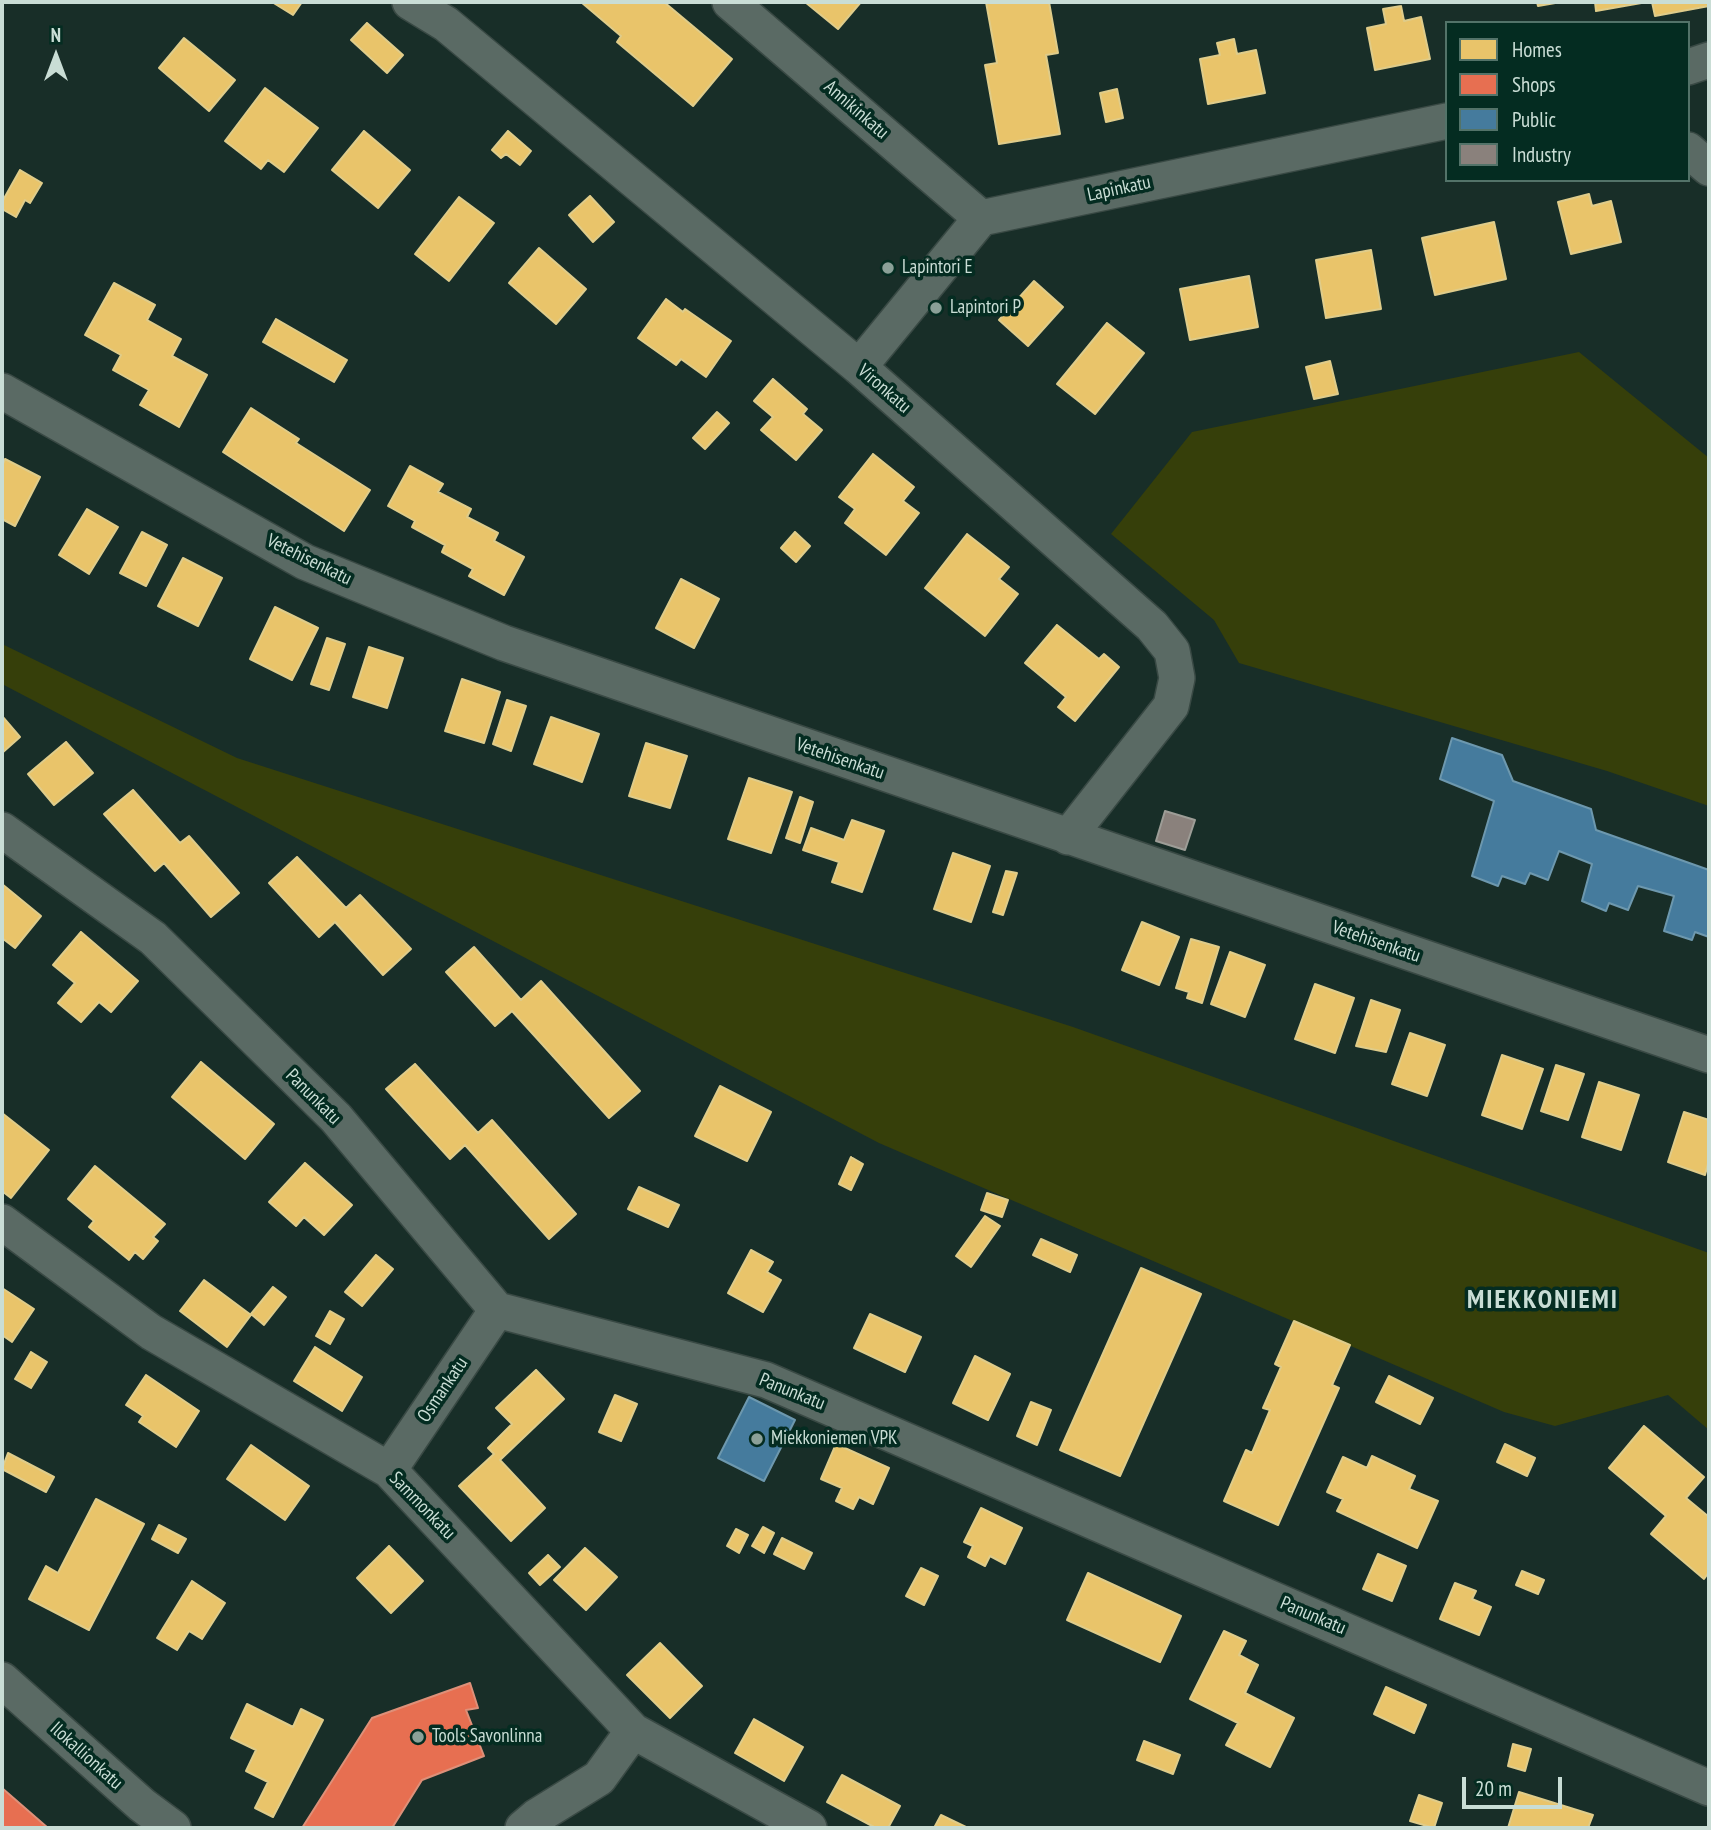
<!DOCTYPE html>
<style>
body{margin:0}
#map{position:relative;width:1711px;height:1830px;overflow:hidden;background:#182e28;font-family:"PT Sans Narrow",sans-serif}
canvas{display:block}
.frame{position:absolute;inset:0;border:4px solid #c9ddd5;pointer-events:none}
.legend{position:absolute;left:1445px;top:21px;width:245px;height:161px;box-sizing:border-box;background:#042c21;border:2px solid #537369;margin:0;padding:9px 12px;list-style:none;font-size:21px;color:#c9ddd5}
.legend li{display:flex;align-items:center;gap:14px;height:35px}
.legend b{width:35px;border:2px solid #537369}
.north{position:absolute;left:21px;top:21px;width:70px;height:70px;-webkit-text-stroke:5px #042c21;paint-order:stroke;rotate:0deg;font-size:19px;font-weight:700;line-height:28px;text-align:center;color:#c9ddd5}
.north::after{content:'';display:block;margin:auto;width:24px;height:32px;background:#c9ddd5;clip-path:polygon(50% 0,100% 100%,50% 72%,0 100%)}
.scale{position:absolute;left:1462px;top:1777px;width:100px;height:32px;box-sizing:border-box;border:4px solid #c9ddd5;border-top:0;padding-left:9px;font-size:21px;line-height:24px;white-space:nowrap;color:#c9ddd5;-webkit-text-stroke:5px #042c21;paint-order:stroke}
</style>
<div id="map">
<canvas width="1711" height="1830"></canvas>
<div class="frame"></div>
<ul class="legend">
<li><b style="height:19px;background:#e9c46a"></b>Homes</li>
<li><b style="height:19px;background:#e76f51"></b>Shops</li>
<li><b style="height:19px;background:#457b9d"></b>Public</li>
<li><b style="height:19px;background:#8a817c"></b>Industry</li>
</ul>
<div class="north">N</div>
<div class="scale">20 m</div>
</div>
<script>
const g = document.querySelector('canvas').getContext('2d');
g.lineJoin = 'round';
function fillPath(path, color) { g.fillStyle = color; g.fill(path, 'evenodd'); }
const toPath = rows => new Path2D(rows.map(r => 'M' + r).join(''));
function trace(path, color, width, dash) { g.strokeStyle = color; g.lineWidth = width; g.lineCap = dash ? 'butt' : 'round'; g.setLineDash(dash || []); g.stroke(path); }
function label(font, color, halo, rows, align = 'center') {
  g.font = font + ' "PT Sans Narrow",sans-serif'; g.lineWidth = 7; g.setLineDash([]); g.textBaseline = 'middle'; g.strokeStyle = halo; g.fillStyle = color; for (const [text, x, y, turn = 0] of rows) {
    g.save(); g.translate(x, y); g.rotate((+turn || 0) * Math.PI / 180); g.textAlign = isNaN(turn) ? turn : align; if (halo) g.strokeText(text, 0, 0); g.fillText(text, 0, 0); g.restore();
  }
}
fillPath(toPath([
 [1579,352,1709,458,1709,806,1607,771,1239,663,1214,620,1111,534,1192,432],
 [2,644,237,758,1073,1027,1709,1253,1709,1430,1668,1395,1555,1426,1504,1412,879,1143,2,684]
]), '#363f0a');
const homes = toPath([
 [272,2,302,2,293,15,272,2],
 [581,2,664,2,732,59,693,106,617,42,621,36,581,2],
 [805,2,861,2,838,29,805,2],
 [986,2,1049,2,1058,53,1046,55,1060,134,999,144,985,65,997,63,986,2],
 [1537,2,1561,2,1538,6,1537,2],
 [1595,2,1647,2,1596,11,1595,2],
 [1652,2,1709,2,1709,6,1655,16,1652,2],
 [1401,6,1404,21,1421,17,1430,59,1375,70,1367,28,1386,24,1383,9,1401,6],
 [367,23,403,55,387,73,351,40,367,23],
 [184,38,235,80,209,111,159,68,184,38],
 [1234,39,1237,54,1256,50,1265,93,1208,104,1200,59,1220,55,1217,43,1234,39],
 [265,88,318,128,284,172,268,160,261,169,225,141,265,88],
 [1117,89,1123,118,1106,122,1100,93,1117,89],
 [364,131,410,170,378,208,332,170,364,131],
 [508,131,531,151,520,165,506,154,501,158,492,150,508,131],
 [20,170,42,183,30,203,25,200,16,217,2,209,2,202,20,170],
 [1589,194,1592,206,1611,201,1621,242,1571,254,1558,202,1589,194],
 [590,196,614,222,593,242,569,215,590,196],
 [459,197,494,223,449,281,415,254,459,197],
 [1494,222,1506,279,1435,295,1422,238,1494,222],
 [539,248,586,289,556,324,509,283,539,248],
 [1371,250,1381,309,1326,318,1316,260,1371,250],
 [1249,276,1258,327,1190,340,1180,289,1249,276],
 [1034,281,1063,307,1028,346,999,320,1034,281],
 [114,283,155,305,147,320,181,339,172,356,207,375,179,427,140,405,149,390,113,370,121,355,85,335,114,283],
 [666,299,683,312,685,309,731,341,706,377,681,359,676,365,638,338,666,299],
 [276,319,347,360,334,382,263,342,276,319],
 [1107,323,1144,353,1095,414,1057,384,1107,323],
 [1330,361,1338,394,1314,399,1306,367,1330,361],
 [773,379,807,409,803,414,822,430,796,460,761,430,773,417,754,401,773,379],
 [251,408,299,439,296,443,370,490,344,531,223,452,251,408],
 [717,412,729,423,705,449,693,438,717,412],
 [873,454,914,487,903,501,919,513,886,555,845,523,855,509,839,497,873,454],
 [5,459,40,477,15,526,2,519,2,466,5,459],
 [410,466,443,484,438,492,471,509,467,517,498,533,494,541,524,557,504,595,469,576,473,569,442,552,445,545,412,527,415,521,388,506,410,466],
 [87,509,118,527,89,574,59,555,87,509],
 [142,532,167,545,146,586,120,573,142,532],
 [795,532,810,546,796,562,781,548,795,532],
 [967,534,1009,567,999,579,1018,594,985,636,925,588,967,534],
 [183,558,222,578,198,626,158,606,183,558],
 [681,579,719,599,694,648,656,628,681,579],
 [275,607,318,628,292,680,250,659,275,607],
 [1057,625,1099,659,1104,654,1119,667,1075,721,1058,707,1066,697,1025,663,1057,625],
 [327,638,345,644,329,690,311,684,327,638],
 [369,647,403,658,387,708,353,697,369,647],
 [462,679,500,692,484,743,445,731,462,679],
 [507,700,526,706,511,751,493,744,507,700],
 [2,716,20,737,2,753,2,716],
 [551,717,599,734,582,782,534,764,551,717],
 [66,742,93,773,54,805,28,774,66,742],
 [646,743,687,756,670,808,629,796,646,743],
 [749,778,792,792,771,853,728,839,749,778],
 [133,790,180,843,189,836,239,893,211,917,164,863,155,871,104,814,133,790],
 [800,797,813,802,800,843,786,838,800,797],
 [852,820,884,831,862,892,832,882,839,862,803,850,811,828,844,840,852,820],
 [953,853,990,866,971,922,934,909,953,853],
 [297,857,346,908,360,895,411,949,383,975,335,922,319,937,269,883,297,857],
 [1006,871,1017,873,1003,915,993,912,1006,871],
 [2,884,41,916,15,948,2,938,2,884],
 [1142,922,1179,937,1159,985,1122,970,1142,922],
 [81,932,138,981,111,1012,99,1002,81,1022,58,1003,75,983,53,965,81,932],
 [1191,939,1219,947,1202,1003,1187,998,1189,992,1176,988,1191,939],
 [474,947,521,1000,541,981,640,1091,609,1118,512,1011,495,1026,446,972,474,947],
 [1230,952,1265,965,1245,1017,1211,1004,1230,952],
 [1315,984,1354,998,1335,1053,1295,1039,1315,984],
 [1371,1000,1400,1010,1386,1052,1356,1046,1371,1000],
 [1410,1033,1445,1045,1427,1096,1392,1084,1410,1033],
 [1502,1055,1543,1069,1522,1129,1482,1115,1502,1055],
 [201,1062,274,1124,245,1159,172,1097,201,1062],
 [415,1064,478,1133,492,1120,576,1214,549,1239,465,1145,450,1159,386,1089,415,1064],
 [1556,1065,1584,1074,1568,1120,1541,1111,1556,1065],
 [1599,1082,1639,1095,1621,1150,1582,1137,1599,1082],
 [720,1086,771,1112,747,1161,695,1136,720,1086],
 [1684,1112,1709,1120,1709,1160,1705,1175,1668,1162,1684,1112],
 [2,1113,49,1150,11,1198,2,1191,2,1113],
 [851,1157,863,1164,851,1190,839,1184,851,1157],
 [305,1163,352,1205,324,1235,304,1217,296,1226,269,1202,305,1163],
 [95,1166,165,1224,153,1237,158,1241,143,1259,135,1252,129,1260,89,1227,94,1221,68,1199,95,1166],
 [639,1187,679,1205,668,1227,628,1209,639,1187],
 [987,1193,1008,1200,1002,1217,981,1210,987,1193],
 [985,1216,1000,1226,971,1267,956,1256,985,1216],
 [1041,1239,1077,1255,1070,1272,1033,1255,1041,1239],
 [751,1250,773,1262,767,1272,781,1280,763,1312,728,1293,751,1250],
 [376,1255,393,1269,362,1306,345,1292,376,1255],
 [1141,1268,1201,1294,1120,1476,1060,1450,1141,1268],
 [204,1280,251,1315,227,1347,180,1311,204,1280],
 [273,1287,286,1297,264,1325,251,1314,273,1287],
 [2,1288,34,1309,12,1342,2,1335,2,1288],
 [330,1311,344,1319,330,1344,316,1336,330,1311],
 [870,1314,921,1337,905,1372,854,1348,870,1314],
 [1294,1321,1350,1345,1332,1385,1339,1388,1278,1525,1224,1501,1246,1450,1252,1453,1270,1410,1263,1408,1281,1367,1275,1364,1294,1321],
 [315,1347,362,1377,342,1411,294,1381,315,1347],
 [31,1352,47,1362,31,1388,15,1379,31,1352],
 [975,1356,1010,1374,988,1420,953,1403,975,1356],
 [536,1370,564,1399,500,1460,545,1508,511,1541,459,1486,494,1454,488,1448,512,1424,496,1408,536,1370],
 [146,1375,199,1411,176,1447,139,1422,143,1416,126,1405,146,1375],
 [1389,1376,1433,1398,1420,1424,1376,1402,1389,1376],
 [615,1395,637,1404,621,1441,599,1432,615,1395],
 [1031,1402,1051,1410,1037,1445,1017,1436,1031,1402],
 [1644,1426,1704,1477,1686,1498,1709,1517,1709,1572,1704,1579,1651,1534,1666,1516,1609,1468,1644,1426],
 [836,1444,889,1468,873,1504,859,1497,853,1509,836,1501,842,1488,821,1479,836,1444],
 [1505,1444,1535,1458,1527,1476,1497,1462,1505,1444],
 [251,1445,309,1486,285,1520,227,1479,251,1445],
 [8,1453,54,1477,46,1492,2,1469,8,1453],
 [1372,1456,1415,1476,1409,1489,1438,1501,1417,1548,1337,1511,1343,1499,1327,1492,1343,1457,1367,1468,1372,1456],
 [96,1499,144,1524,89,1630,29,1599,46,1566,58,1573,96,1499],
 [981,1508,1022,1528,1005,1564,990,1556,985,1566,968,1557,973,1546,964,1542,981,1508],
 [159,1525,186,1539,178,1553,152,1539,159,1525],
 [763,1527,774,1533,764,1553,752,1546,763,1527],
 [736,1529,748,1535,739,1553,727,1546,736,1529],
 [782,1538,812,1553,804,1569,774,1554,782,1538],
 [389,1546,423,1581,391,1613,357,1578,389,1546],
 [585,1548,617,1577,586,1610,554,1580,585,1548],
 [1378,1554,1406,1566,1392,1601,1363,1589,1378,1554],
 [548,1555,560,1567,540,1585,529,1573,548,1555],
 [921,1568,938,1576,924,1605,906,1596,921,1568],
 [1522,1571,1544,1580,1538,1594,1516,1585,1522,1571],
 [1088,1573,1181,1616,1160,1662,1067,1620,1088,1573],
 [192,1581,225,1603,202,1639,189,1631,177,1650,157,1638,192,1581],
 [1455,1583,1476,1591,1472,1599,1491,1607,1479,1635,1440,1619,1455,1583],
 [1224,1631,1246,1641,1239,1655,1258,1665,1245,1693,1294,1718,1270,1767,1226,1745,1238,1723,1190,1699,1224,1631],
 [660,1643,702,1686,670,1718,627,1675,660,1643],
 [1386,1687,1426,1705,1414,1733,1374,1714,1386,1687],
 [247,1704,293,1727,301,1709,323,1720,273,1817,255,1808,268,1782,246,1771,256,1750,231,1738,247,1704],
 [754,1719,803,1747,784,1781,735,1753,754,1719],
 [1144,1741,1180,1755,1173,1774,1137,1760,1144,1741],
 [1513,1744,1531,1749,1525,1771,1508,1766,1513,1744],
 [842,1775,900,1806,888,1828,876,1828,827,1802,842,1775],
 [1519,1792,1593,1815,1588,1828,1508,1828,1519,1792],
 [1419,1795,1442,1803,1434,1828,1410,1821,1419,1795],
 [941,1815,968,1828,934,1828,941,1815]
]);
fillPath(homes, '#e9c46a');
trace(homes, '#dfcc8a', 2);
const shops = toPath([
 [470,1683,478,1708,466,1710,484,1756,422,1780,392,1828,302,1828,372,1718,470,1683],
 [2,1788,48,1828,2,1828,2,1788]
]);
fillPath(shops, '#e76f51');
trace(shops, '#de9079', 2);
const public = toPath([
 [1452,738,1502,755,1513,781,1591,809,1596,830,1709,870,1709,937,1695,932,1692,940,1664,931,1674,896,1638,886,1628,910,1609,903,1606,911,1582,901,1592,864,1559,851,1548,880,1530,873,1525,884,1502,876,1498,886,1472,876,1494,801,1440,779,1452,738],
 [749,1397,795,1420,764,1481,718,1458,749,1397]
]);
fillPath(public, '#457b9d');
trace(public, '#6d98ae', 2);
const industry = toPath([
 [1165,811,1195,820,1185,850,1156,841,1165,811]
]);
fillPath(industry, '#8a817c');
trace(industry, '#9d9d97', 2);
const minor = toPath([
 [410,2,446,24,859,367,1152,626,1172,651,1177,678,1171,706,1068,837],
 [730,2,981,218],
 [1688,67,1709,60],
 [1688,150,1709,168],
 [859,367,981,218,1447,121],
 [2,391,305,562,504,643,1709,1055],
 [2,830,153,938,336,1118,497,1310,766,1380,1709,1788],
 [2,1222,151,1332,389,1470,633,1731,809,1828],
 [389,1470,497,1310],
 [2,1680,142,1805,173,1828],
 [523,1828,536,1817,599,1778,633,1731]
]);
trace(minor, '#394944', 38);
trace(minor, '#5a6a64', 35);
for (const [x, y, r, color] of [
 [888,268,7,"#8ba098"],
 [936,308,7,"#8ba098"],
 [757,1439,7,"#8ba098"],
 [418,1737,7,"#8ba098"]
]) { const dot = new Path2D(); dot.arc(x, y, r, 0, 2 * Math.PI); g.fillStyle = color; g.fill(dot); trace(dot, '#042c21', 2.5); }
label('19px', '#c9ddd5', '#042c21', [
 ["Annikinkatu",856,110,41],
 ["Lapinkatu",1119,189,-12],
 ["Vironkatu",884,389,41],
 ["Vetehisenkatu",309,560,26],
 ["Vetehisenkatu",840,759,19],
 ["Vetehisenkatu",1376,942,19],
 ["Panunkatu",313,1097,45],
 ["Osmankatu",443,1390,-56],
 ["Panunkatu",792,1392,22],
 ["Sammonkatu",422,1506,46],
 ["Panunkatu",1313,1616,23],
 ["Ilokallionkatu",86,1756,42]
]);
label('19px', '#c9ddd5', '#042c21', [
 ["Lapintori E",902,268],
 ["Lapintori P",950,308],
 ["Miekkoniemen VPK",771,1439],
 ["Tools Savonlinna",432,1737]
], 'left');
g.letterSpacing = '2px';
label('bold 26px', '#c9ddd5', '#042c21', [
 ["MIEKKONIEMI",1543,1301]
]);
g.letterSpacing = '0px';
</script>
